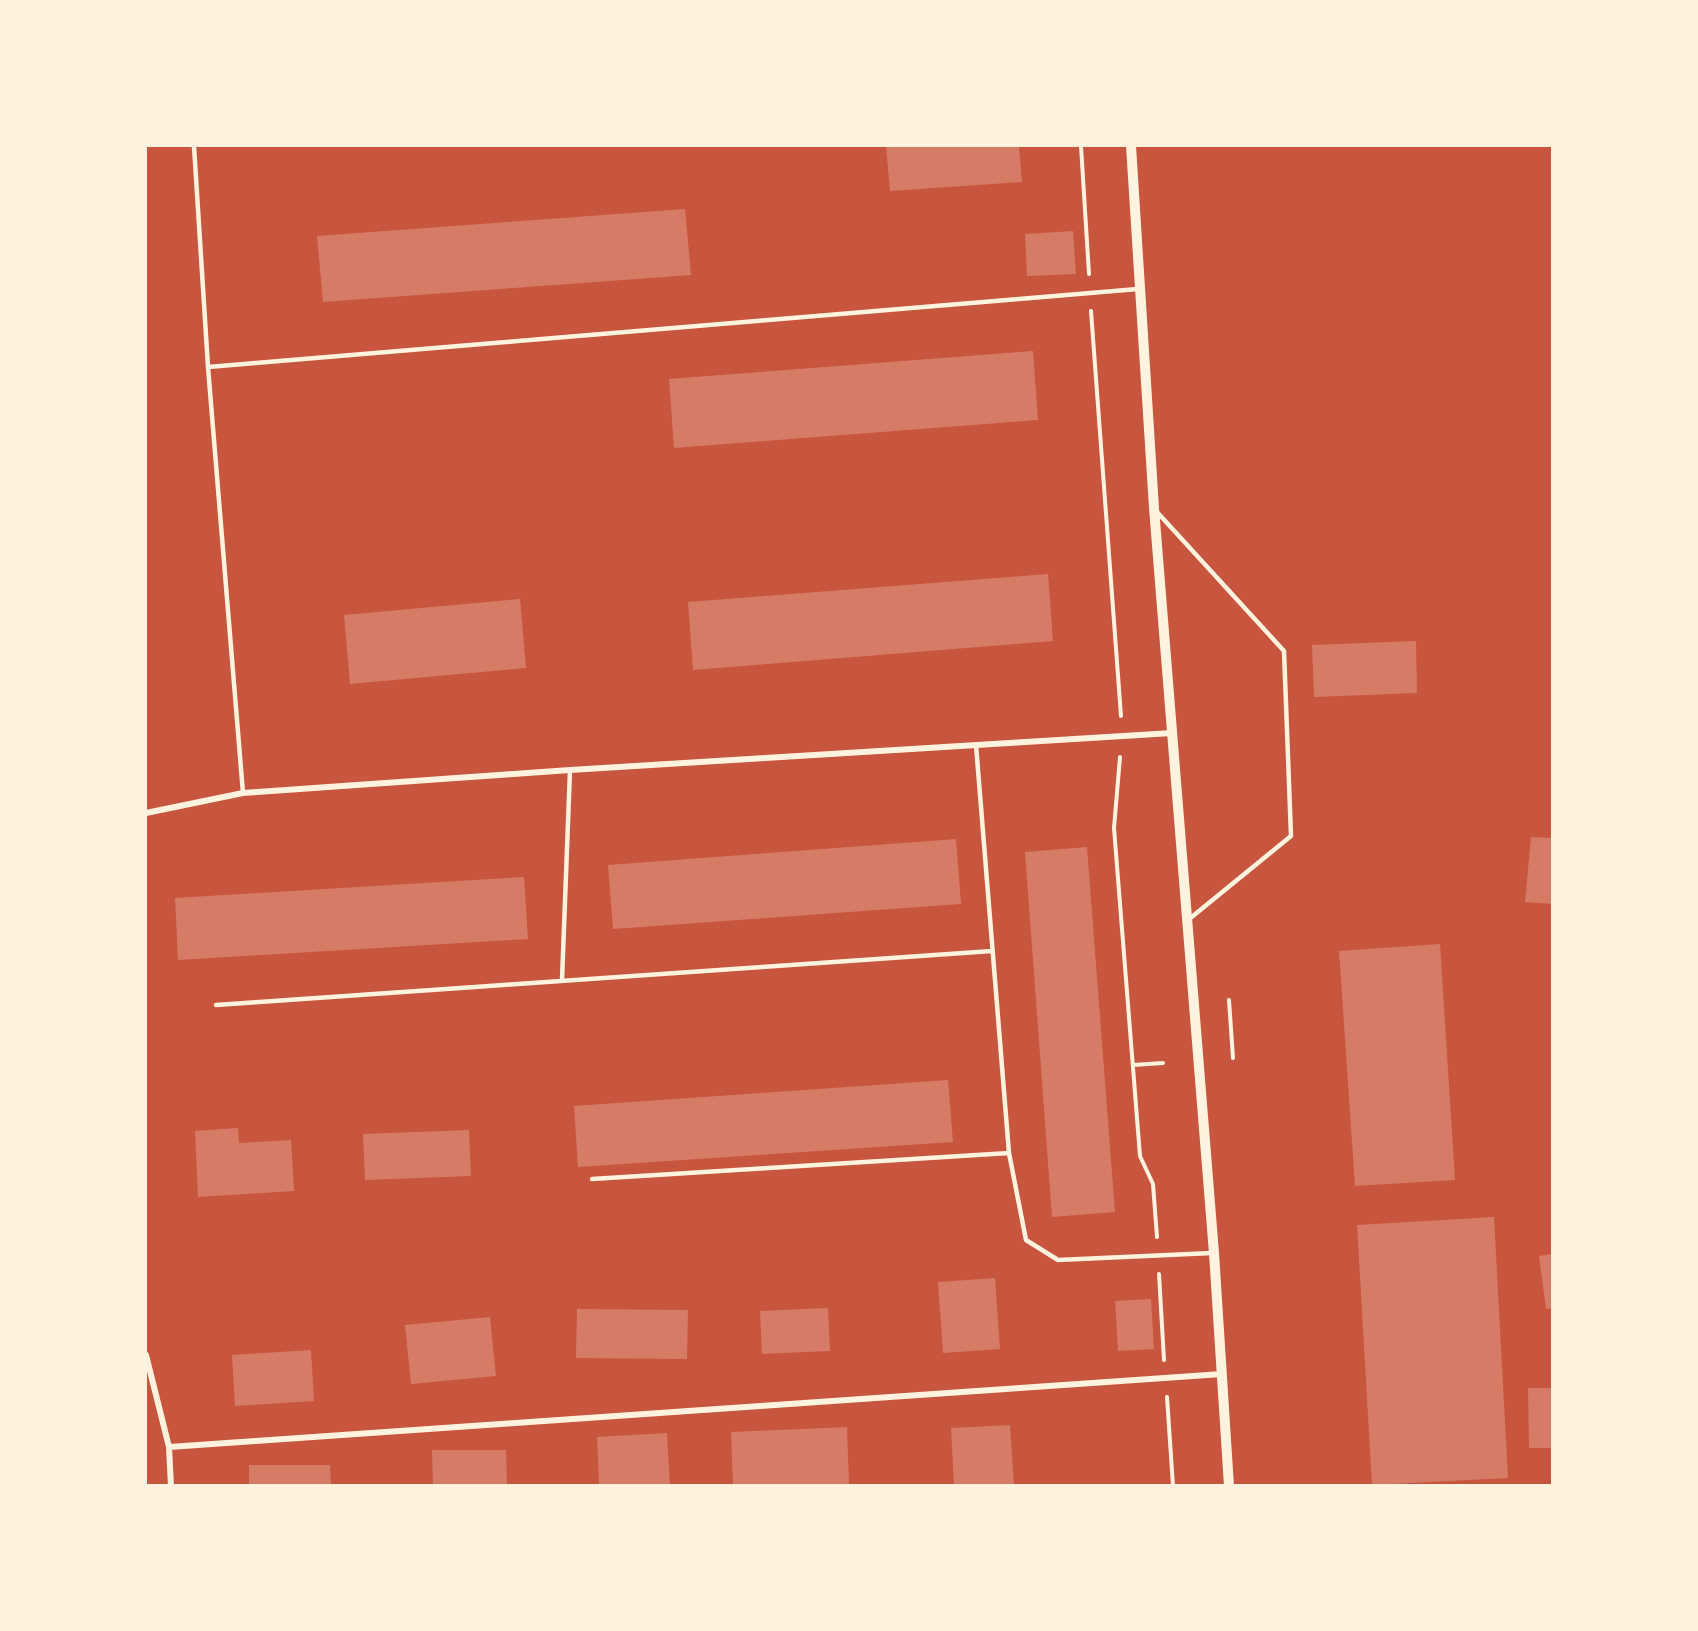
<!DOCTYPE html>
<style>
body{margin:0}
#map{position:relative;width:1698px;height:1631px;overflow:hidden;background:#c8553d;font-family:"Fira Sans",sans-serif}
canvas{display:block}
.frame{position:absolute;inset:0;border:147px solid #fff3e0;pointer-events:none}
</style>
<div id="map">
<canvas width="1698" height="1631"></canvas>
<div class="frame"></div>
</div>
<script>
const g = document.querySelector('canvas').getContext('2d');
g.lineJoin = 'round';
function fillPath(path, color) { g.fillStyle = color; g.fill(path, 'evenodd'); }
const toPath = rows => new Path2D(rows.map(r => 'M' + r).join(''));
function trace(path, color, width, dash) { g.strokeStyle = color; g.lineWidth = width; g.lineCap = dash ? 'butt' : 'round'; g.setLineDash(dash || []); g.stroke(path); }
fillPath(toPath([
 [886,146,1019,146,1022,182,890,191],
 [685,209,691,275,323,302,317,236],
 [1073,231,1076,274,1027,276,1025,234],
 [1033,351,1038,420,674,448,669,379],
 [1048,574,1053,641,693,670,688,602],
 [520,599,526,668,350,684,344,615],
 [1416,641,1417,693,1314,697,1312,645],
 [1531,837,1552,838,1552,904,1525,902],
 [956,839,961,904,613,929,608,865],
 [1087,847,1115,1212,1052,1217,1025,852],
 [524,877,528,939,178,960,175,898],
 [1440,944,1455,1180,1355,1186,1339,951],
 [948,1080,953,1142,578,1167,574,1106],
 [238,1128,239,1143,291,1140,294,1191,198,1197,195,1131],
 [469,1130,471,1176,365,1180,363,1134],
 [1494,1217,1508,1478,1372,1485,1357,1225],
 [1552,1254,1552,1308,1546,1309,1539,1256],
 [995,1278,1000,1349,943,1353,938,1282],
 [1151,1299,1154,1349,1118,1351,1115,1301],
 [828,1308,830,1351,762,1354,760,1311],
 [577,1309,688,1310,687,1359,576,1358],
 [490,1317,496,1376,411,1384,405,1325],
 [311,1350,314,1401,235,1406,232,1355],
 [1528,1388,1552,1388,1552,1448,1529,1448],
 [1010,1425,1014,1486,954,1486,951,1428],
 [847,1427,849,1485,733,1486,731,1432],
 [667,1433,670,1486,599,1486,597,1437],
 [432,1450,506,1450,507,1486,433,1486],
 [249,1465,330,1465,331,1486,249,1486]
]), '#d67c66');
trace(toPath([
 [1081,146,1089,274],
 [1091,311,1121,716],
 [1120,757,1114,828,1140,1156,1153,1184,1157,1237],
 [1229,1000,1233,1058],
 [1133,1065,1163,1063],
 [1159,1274,1164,1360],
 [1167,1397,1173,1486]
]), '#fff3e0', 4);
trace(toPath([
 [194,146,208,367,243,793],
 [208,367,1138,289],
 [1157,512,1284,651,1291,836,1188,920],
 [976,745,1009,1153,1026,1240,1058,1260,1212,1253],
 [562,980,570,770],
 [216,1005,992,951],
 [592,1179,1009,1153]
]), '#fff3e0', 4.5);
trace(toPath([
 [146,813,243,793,570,770,1172,733],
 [146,1355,169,1447,171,1486],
 [169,1447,1222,1374]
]), '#fff3e0', 6);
trace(toPath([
 [1131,146,1154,508,1214,1253,1229,1486]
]), '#fff3e0', 10);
</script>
